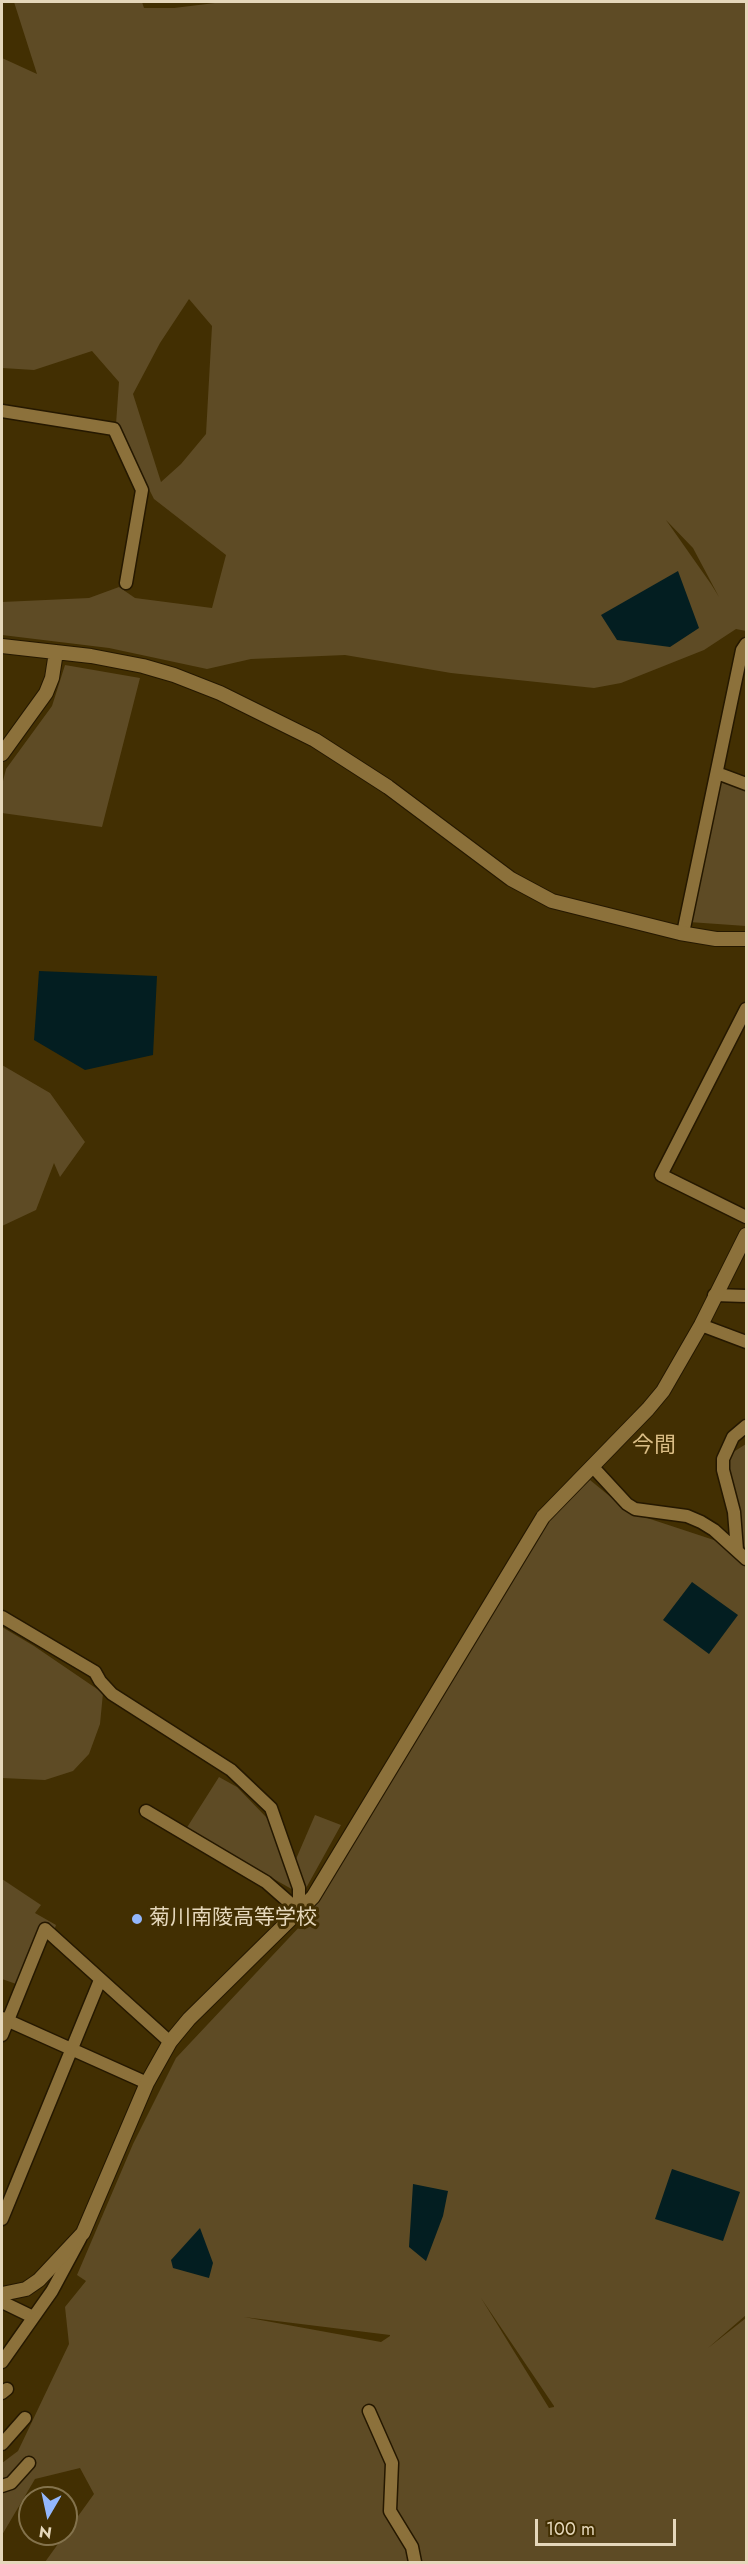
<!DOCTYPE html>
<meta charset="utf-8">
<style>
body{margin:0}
#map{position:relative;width:748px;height:2564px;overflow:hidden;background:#422f02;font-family:Jost,sans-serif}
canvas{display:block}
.frame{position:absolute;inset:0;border:3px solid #e5d7bb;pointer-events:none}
.north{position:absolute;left:18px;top:2486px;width:60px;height:60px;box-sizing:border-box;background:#422f02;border:2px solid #83724c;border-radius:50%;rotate:189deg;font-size:16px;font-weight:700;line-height:24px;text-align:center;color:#e5d7bb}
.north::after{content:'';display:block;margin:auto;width:21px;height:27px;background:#93b7fd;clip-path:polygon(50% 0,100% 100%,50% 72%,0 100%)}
.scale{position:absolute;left:535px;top:2519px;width:141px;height:27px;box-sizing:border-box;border:3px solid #e5d7bb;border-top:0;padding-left:8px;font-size:18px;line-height:21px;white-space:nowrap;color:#e5d7bb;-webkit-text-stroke:4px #422f02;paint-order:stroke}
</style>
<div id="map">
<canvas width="748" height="2564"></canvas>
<div class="frame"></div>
<div class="north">N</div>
<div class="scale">100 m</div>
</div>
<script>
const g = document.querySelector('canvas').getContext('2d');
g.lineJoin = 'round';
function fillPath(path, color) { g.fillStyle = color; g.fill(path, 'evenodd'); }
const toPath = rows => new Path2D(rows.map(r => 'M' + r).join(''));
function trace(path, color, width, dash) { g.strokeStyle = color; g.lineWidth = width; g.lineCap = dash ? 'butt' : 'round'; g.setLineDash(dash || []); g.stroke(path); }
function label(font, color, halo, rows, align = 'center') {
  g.font = font + ' Jost,"Noto Sans JP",sans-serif'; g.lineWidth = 6; g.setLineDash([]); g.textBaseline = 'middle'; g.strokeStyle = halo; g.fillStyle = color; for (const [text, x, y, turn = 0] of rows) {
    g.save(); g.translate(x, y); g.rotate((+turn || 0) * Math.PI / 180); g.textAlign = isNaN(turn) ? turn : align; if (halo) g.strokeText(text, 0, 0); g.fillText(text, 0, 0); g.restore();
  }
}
fillPath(toPath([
 [14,2,142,2,144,8,174,8,223,2,746,2,746,631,736,629,704,650,621,683,594,688,451,673,345,655,251,659,207,669,109,648,2,635,2,602,89,598,119,587,135,598,212,608,226,555,154,499,116,424,119,382,92,351,34,370,2,368,2,58,37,74],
 [189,299,212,326,206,434,181,464,161,482,133,394,160,343],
 [666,520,693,548,719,597,711,584],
 [65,665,140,678,102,827,2,813,2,785,6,769,52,706],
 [720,780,746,790,746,926,689,922],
 [2,1065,50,1093,85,1142,60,1177,54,1163,36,1210,2,1226],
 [746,1444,746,1552,735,1518,727,1456],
 [590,1480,629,1512,720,1542,746,1567,746,2315,708,2348,746,2318,746,2562,45,2562,94,2494,80,2468,35,2479,2,2535,2,2463,18,2451,69,2344,65,2307,86,2281,77,2275,133,2144,176,2058,303,1923,548,1514],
 [481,2298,554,2406,554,2407,549,2408],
 [244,2317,390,2335,390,2336,381,2342],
 [2,1627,34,1646,103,1693,100,1724,89,1754,73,1771,45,1780,2,1778],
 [219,1777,237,1787,267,1818,293,1866,315,1815,341,1825,305,1890,299,1888,295,1891,186,1829],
 [2,1879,41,1905,35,1913,56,1925,53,1934,45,1931,19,1985,2,1979]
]), '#5e4b25');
fillPath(toPath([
 [678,571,699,628,670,647,617,640,601,615],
 [39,971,157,976,153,1055,85,1070,34,1040],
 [692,1582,738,1615,709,1654,663,1620],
 [672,2169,740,2192,723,2241,655,2219],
 [413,2184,448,2191,443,2216,426,2261,409,2247],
 [200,2228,213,2263,209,2278,173,2268,171,2260]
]), '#031e21');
const minor = toPath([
 [2,411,114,429,142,490,126,583],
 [717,773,746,784],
 [683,933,742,650,746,644],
 [746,1009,661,1175,746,1217],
 [714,1295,746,1296],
 [701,1325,746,1342],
 [592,1466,627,1504,635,1509,687,1516,701,1522,714,1530,746,1559],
 [737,1550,734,1512,723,1470,723,1459,733,1437,746,1426],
 [2,1617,95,1672,100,1681,112,1694,231,1770,271,1808,299,1888,299,1911],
 [146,1811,266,1882,299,1911],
 [2,2018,147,2083],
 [2,2035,45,1929,170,2042],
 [2,2219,100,1980],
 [2,2302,33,2317],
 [2,2362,52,2291,80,2239],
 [2,2393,7,2389],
 [369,2411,392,2463,390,2511,412,2547,415,2562],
 [2,2444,25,2418],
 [2,2486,11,2483,29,2463]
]);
const tertiary = toPath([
 [2,646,91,656,143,666,174,675,220,693,315,740,388,787,511,879,552,901,680,933,716,939,746,939],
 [2,754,46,693,52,678,56,652],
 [2,2294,26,2289,39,2280,83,2233,147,2083,170,2042,189,2019,313,1897,543,1517,648,1409,663,1391,701,1325,746,1235]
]);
trace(minor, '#251800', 15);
trace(tertiary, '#251800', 16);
trace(minor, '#8c713b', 12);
trace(tertiary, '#8c713b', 14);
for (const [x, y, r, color] of [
 [137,1919,6,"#93b7fd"]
]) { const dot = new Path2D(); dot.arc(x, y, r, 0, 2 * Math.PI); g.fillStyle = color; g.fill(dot); trace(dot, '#422f02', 2); }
label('21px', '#e5d7bb', '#422f02', [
 ["菊川南陵高等学校",149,1919]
], 'left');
label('22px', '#dabd85', '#422f02', [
 ["今間",654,1447]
]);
</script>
